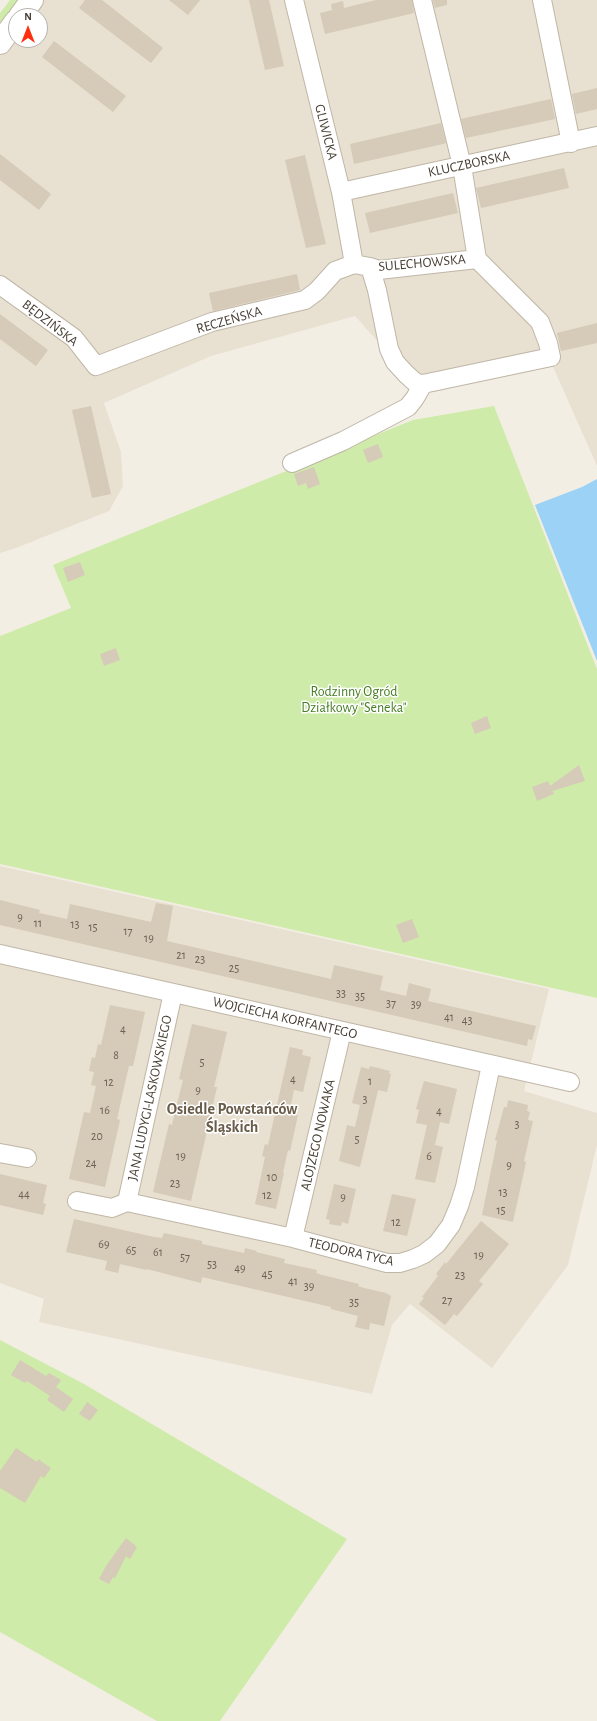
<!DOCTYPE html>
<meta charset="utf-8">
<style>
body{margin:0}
#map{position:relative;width:597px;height:1721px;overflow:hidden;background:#f3eee4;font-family:"Alegreya Sans",sans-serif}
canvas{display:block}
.north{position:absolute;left:8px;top:8px;width:40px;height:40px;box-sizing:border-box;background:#fff;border:1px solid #b5b2ad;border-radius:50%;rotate:0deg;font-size:11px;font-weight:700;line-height:16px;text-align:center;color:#463e33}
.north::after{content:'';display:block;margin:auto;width:14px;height:18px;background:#ff2e0f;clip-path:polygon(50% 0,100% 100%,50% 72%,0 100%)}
</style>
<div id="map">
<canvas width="597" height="1721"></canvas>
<div class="north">N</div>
</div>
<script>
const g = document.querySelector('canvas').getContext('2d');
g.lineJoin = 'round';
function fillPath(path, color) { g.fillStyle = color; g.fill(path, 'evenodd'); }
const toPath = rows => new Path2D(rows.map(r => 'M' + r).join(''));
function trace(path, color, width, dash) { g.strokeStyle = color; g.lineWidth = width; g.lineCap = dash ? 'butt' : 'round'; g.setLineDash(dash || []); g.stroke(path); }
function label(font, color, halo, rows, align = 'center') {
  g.font = font + ' "Alegreya Sans",sans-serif'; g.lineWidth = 3; g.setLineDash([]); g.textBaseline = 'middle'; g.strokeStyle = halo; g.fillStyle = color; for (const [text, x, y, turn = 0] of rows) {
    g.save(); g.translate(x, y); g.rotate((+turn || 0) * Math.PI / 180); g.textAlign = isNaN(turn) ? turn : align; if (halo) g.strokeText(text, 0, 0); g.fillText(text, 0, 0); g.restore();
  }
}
fillPath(toPath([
 [37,0,597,0,597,466,546,351,421,390,355,316,211,356,104,403,121,452,123,486,109,511,16,548,0,553,0,56,16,34,16,40,40,40,40,16,27,16],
 [0,866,549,989,524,1091,597,1113,597,1145,568,1265,492,1368,410,1304,392,1325,372,1394,39,1322,44,1299,0,1283]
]), '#e8e0d1');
fillPath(toPath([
 [10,0,22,0,0,29,0,13],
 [494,406,597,669,597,998,0,864,0,636,71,608,53,565,413,420],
 [0,1340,84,1384,347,1539,220,1721,157,1721,0,1632]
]), '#cfeba9');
fillPath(toPath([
 [597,479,597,661,535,505,582,487]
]), '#9bd2f5');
fillPath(toPath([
 [85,0,102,0,163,48,151,63,79,8],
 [169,0,200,0,188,15],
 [249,0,269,0,284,66,265,70],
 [376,0,412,0,414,13,325,34,320,13,332,10,331,4,343,1,344,8],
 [433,0,447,0,447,5,435,8],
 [54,41,126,96,113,112,42,57],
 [597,88,597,109,576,114,572,94],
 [551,99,555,119,466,138,461,119],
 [441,123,446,143,443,144,354,164,350,144],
 [0,154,51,194,39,210,0,180],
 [305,155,326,244,306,248,285,160],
 [564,168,569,188,481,208,476,188],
 [453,193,458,213,370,233,365,213],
 [297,274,300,290,213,311,209,293],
 [0,314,48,350,36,366,0,339],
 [597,323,597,343,561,351,557,333],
 [91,406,111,494,92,498,72,410],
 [378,444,383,457,368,463,363,450],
 [314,467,320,484,308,489,306,483,298,486,294,474],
 [80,562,85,575,68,582,63,568],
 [116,648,120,660,104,666,100,654],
 [487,716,491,728,475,734,471,723],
 [579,765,585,781,552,791,554,794,537,801,532,787,548,781,550,786],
 [0,900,40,910,39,913,67,919,70,904,151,922,156,903,173,906,167,941,331,979,334,965,383,976,380,990,406,996,409,983,431,989,428,1001,536,1026,532,1040,528,1039,527,1046,0,925],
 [412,919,419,937,403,943,396,925],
 [110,1005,145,1012,133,1066,129,1066,123,1092,117,1119,120,1120,105,1187,69,1179,84,1112,90,1113,96,1086,91,1085,94,1072,89,1071,92,1057,95,1058,98,1044,101,1045],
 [192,1024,227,1032,214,1087,217,1087,191,1201,153,1192,169,1124,172,1125,176,1108,183,1080,179,1079],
 [290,1047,303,1050,302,1055,311,1057,303,1092,294,1090,289,1113,298,1115,290,1151,288,1150,283,1173,284,1173,276,1209,255,1204,265,1157,262,1156,265,1144,268,1145],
 [370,1066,390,1071,389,1074,391,1074,387,1092,378,1090,360,1167,339,1161,347,1125,355,1127,360,1105,352,1103,361,1067,369,1069],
 [424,1081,457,1089,449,1124,440,1122,435,1145,443,1147,435,1183,415,1179,427,1125,416,1123,419,1110,416,1109],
 [508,1100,528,1105,527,1111,530,1112,528,1120,533,1121,524,1161,526,1162,513,1222,482,1215,497,1141,495,1140,504,1107,507,1107],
 [0,1174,47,1185,43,1203,46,1204,43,1215,0,1205],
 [334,1184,356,1189,348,1224,342,1222,341,1226,329,1224,330,1220,326,1219],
 [392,1194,416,1199,407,1236,383,1231],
 [74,1219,154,1237,162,1238,164,1233,202,1241,202,1244,244,1253,245,1248,257,1251,256,1252,285,1259,284,1263,317,1270,316,1273,322,1275,359,1284,358,1286,364,1288,386,1293,391,1296,384,1326,370,1323,369,1330,355,1327,358,1316,331,1309,331,1307,202,1277,201,1283,147,1269,147,1270,120,1264,118,1273,105,1270,107,1261,66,1252],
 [481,1221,509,1244,479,1281,483,1284,457,1316,454,1314,445,1325,419,1304,424,1298,422,1297,438,1276,436,1274,445,1262,446,1264],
 [20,1360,46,1376,49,1373,61,1380,56,1387,73,1399,64,1412,47,1400,50,1396,27,1381,25,1383,11,1375],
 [87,1402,98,1410,90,1421,79,1414],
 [16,1448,37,1462,38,1459,51,1468,44,1478,41,1476,25,1503,0,1488,0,1471],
 [126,1538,137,1547,130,1559,126,1556,115,1578,113,1577,109,1584,99,1579,106,1566]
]), '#d6cab8');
const minor = toPath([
 [294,0,341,192,354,264],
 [422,0,462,166,477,259],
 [542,0,571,143],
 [341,192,597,136],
 [354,264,370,267,379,270,477,259,540,322,548,343,551,357,423,384,416,383,406,374,395,362,389,349,377,290,370,267],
 [0,285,74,338,96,366,212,322,305,300,317,291,335,271,354,264],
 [292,463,343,441,408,407,415,398,423,384],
 [0,954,570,1082],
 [0,1153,27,1158],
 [77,1201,112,1208,127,1202,293,1238,387,1263,400,1263,413,1259,424,1254,437,1244,451,1225,459,1206,465,1187,491,1065],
 [127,1202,173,993],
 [293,1238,342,1031]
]);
const tertiary = toPath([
 [20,16,32,0],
 [0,43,16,21]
]);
trace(minor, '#bfb6a6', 20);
trace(tertiary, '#bfb6a6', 24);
trace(minor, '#fff', 18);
trace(tertiary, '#fff', 22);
label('12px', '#6a6154', null, [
 ["9",20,917],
 ["11",38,923],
 ["13",75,924],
 ["15",93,927],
 ["17",128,931],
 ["19",149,938],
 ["21",181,955],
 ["23",200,959],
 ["25",234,968],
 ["33",341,993],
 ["35",360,996],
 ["37",391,1003],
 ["39",416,1004],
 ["41",449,1017],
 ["43",467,1020],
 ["4",123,1029],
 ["8",116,1055],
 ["5",202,1062],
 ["4",293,1079],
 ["1",370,1081],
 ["12",109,1082],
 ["9",198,1090],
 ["3",365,1099],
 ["16",105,1110],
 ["4",439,1111],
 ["3",517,1124],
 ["20",97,1136],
 ["5",357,1139],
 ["19",181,1156],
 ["6",429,1156],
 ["24",91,1163],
 ["9",509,1165],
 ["10",272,1177],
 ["23",175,1183],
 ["13",503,1192],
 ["44",24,1194],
 ["12",267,1195],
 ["9",343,1197],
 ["15",501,1210],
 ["12",396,1222],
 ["69",104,1244],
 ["65",131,1250],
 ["61",158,1252],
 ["19",479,1255],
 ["57",185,1257],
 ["53",212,1264],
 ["49",240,1268],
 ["45",267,1274],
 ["23",460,1275],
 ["41",293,1281],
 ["39",309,1286],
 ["27",447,1300],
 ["35",354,1302]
]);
label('14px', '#463e33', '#fff', [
 ["GLIWICKA",326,132,76],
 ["KLUCZBORSKA",469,164,-12],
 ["SULECHOWSKA",422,263,-5],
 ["RECZEŃSKA",229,320,-16],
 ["BĘDZIŃSKA",50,323,38],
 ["WOJCIECHA KORFANTEGO",285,1018,13],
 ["JANA LUDYGI-LASKOWSKIEGO",150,1098,-78],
 ["ALOJZEGO NOWAKA",318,1135,-77],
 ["TEODORA TYCA",351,1252,13]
]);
label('14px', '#467c23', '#fff', [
 ["Rodzinny Ogród",354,692],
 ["Działkowy \"Seneka\"",354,708]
]);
label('bold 16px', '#695c4a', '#fff', [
 ["Osiedle Powstańców",232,1109],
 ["Śląskich",232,1127]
]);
</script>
